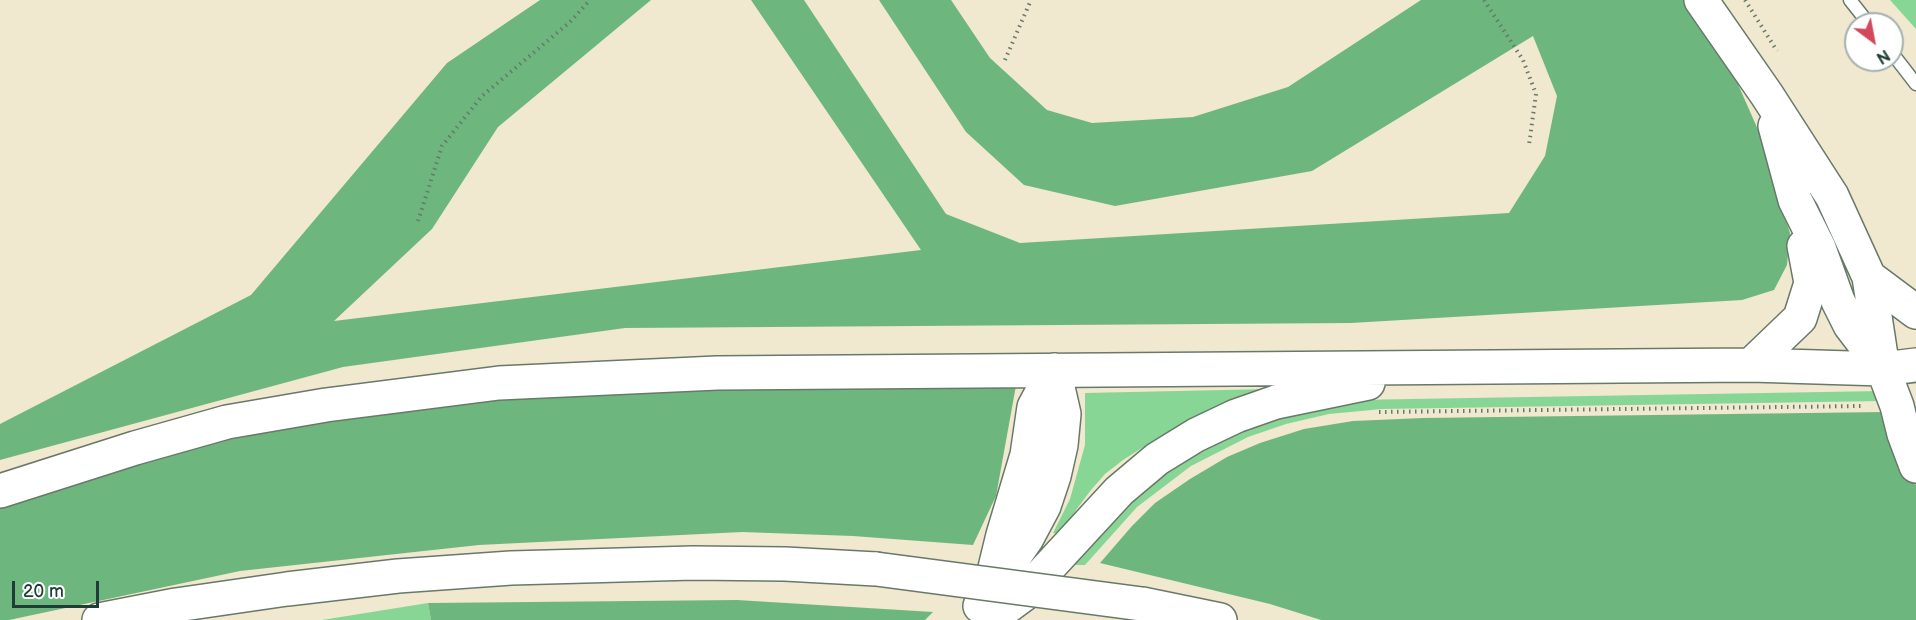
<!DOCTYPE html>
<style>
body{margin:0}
#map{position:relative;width:1916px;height:620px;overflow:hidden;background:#f0e8cf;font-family:"Balsamiq Sans",sans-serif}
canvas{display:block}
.north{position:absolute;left:1844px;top:12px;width:60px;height:60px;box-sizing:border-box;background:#fff;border:2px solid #a5b1ae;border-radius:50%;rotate:148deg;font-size:16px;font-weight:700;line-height:24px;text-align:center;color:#1f3d34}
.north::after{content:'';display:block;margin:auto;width:21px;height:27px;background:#d1495b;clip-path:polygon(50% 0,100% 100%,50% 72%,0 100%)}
.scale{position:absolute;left:12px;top:581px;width:87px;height:27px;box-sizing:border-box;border:3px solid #1f3d34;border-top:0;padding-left:8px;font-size:18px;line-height:21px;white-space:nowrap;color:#1f3d34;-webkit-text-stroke:4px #fff;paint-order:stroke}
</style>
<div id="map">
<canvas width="1916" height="620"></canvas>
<div class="north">N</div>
<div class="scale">20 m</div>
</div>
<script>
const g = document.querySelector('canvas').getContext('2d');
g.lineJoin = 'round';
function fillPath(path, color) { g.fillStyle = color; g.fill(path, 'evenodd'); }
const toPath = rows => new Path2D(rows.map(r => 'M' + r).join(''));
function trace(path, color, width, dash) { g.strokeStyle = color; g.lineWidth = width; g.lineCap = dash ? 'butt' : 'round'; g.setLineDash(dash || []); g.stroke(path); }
fillPath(toPath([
 [1890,0,1916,0,1916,29],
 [1269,389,1159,437,1123,460,1105,474,1091,490,1076,510,1063,534,1053,533,1070,499,1085,445,1085,393],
 [1882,391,1882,401,1382,409,1329,414,1286,424,1248,437,1191,466,1137,507,1085,565,1073,565,1139,490,1191,453,1280,414,1353,400],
 [428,603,431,620,322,620]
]), '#87d696');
fillPath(toPath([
 [540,0,651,0,498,127,432,229,334,321,921,250,751,0,804,0,946,214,1020,243,1509,213,1545,156,1557,96,1533,36,1312,171,1115,206,1024,185,966,132,879,0,951,0,990,58,1047,110,1092,123,1193,117,1288,87,1421,0,1684,0,1707,32,1737,82,1759,132,1790,233,1787,265,1774,290,1742,300,1351,323,625,328,343,367,0,460,0,424,251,295,447,63],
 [1017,380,996,496,973,545,853,536,742,532,479,545,240,571,9,620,0,620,0,504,192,446,277,426,390,409,686,386],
 [1884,412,1909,476,1916,485,1916,620,1321,620,1270,604,1100,563,1132,526,1155,503,1190,479,1227,457,1260,443,1304,429,1353,421,1423,418],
 [737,600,933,612,925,620,431,620,428,603]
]), '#6db77f');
const lane = toPath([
 [1850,0,1869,24],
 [1892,53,1916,84]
]);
const secondary = toPath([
 [1701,0,1767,95,1832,196,1869,277,1883,369,1897,406,1904,434,1916,466],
 [1775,126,1795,200,1819,248,1838,301,1850,325,1882,367],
 [1869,277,1916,312],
 [1751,365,1800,318,1811,283,1804,246],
 [0,491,135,448,227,422,326,405,499,383,717,373,1751,365,1883,369,1916,365],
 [993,576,1003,535,1027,455,1034,407,1054,370],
 [980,606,1027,538,1044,506,1054,476,1061,445,1064,414,1054,370],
 [989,620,1023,595,1119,491,1157,459,1196,435,1236,416,1276,402,1368,383]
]);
const primary = toPath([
 [1142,604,1220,620],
 [99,620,176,605,287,589,398,576,511,568,693,563,785,564,876,569]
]);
trace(lane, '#68796a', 15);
trace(secondary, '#68796a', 36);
trace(primary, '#68796a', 36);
trace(toPath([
 [1484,0,1523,60,1536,94,1529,145],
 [1745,0,1777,51],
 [1005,60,1031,0],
 [418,221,442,146,482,96,570,22,590,0],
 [1379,412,1863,406]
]), '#68796a', 4, [1.5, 4.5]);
trace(lane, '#fff', 12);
trace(secondary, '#fff', 33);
trace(primary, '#fff', 33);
const primaryBridge = toPath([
 [876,569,1142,604]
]);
trace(primaryBridge, '#68796a', 36, []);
trace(primaryBridge, '#fff', 33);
</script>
